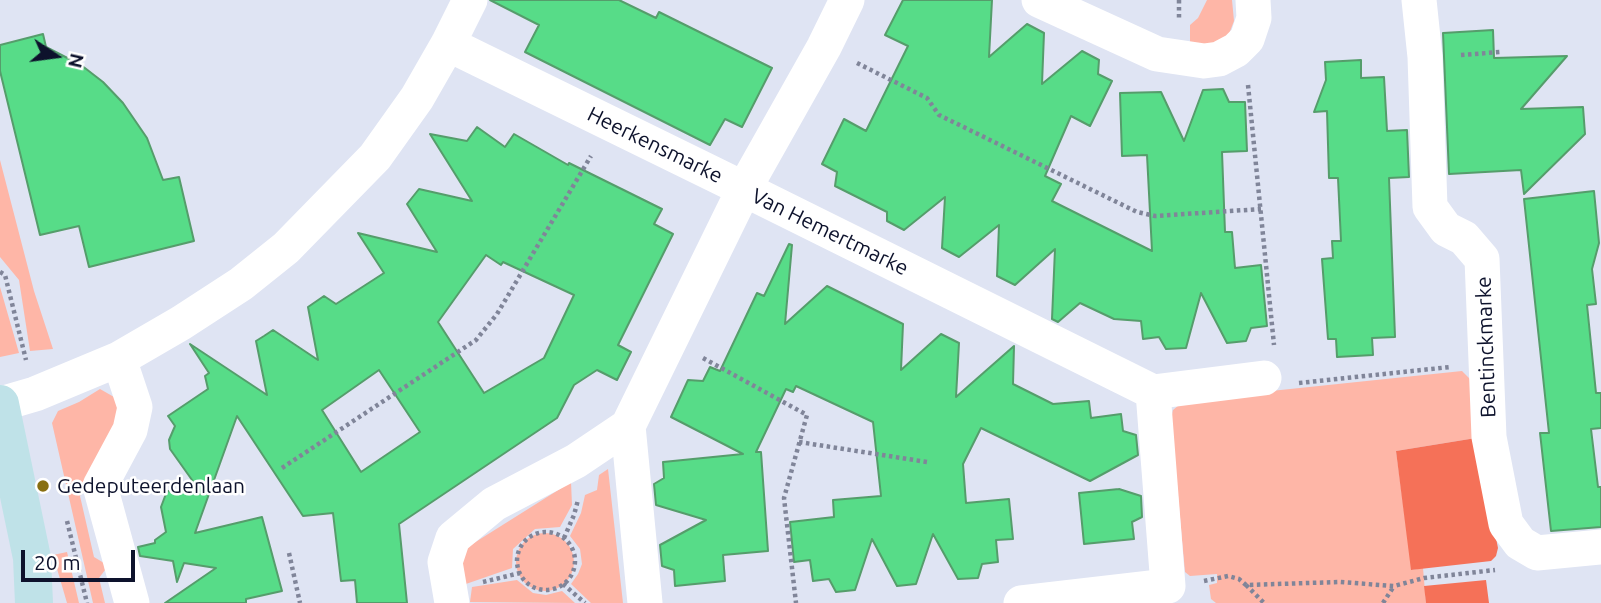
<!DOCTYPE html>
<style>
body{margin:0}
#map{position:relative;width:1601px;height:603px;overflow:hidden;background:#dfe4f3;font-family:Ubuntu,sans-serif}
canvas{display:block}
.north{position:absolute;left:21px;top:21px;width:70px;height:70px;-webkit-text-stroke:5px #fff;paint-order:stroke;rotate:103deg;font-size:19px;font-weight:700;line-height:28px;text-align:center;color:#0d122c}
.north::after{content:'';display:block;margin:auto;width:24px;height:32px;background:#0d122c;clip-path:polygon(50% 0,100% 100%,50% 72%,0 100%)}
.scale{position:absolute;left:21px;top:550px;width:114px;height:32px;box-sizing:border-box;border:4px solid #0d122c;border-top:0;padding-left:9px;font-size:21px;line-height:24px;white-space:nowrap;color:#0d122c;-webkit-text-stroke:5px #fff;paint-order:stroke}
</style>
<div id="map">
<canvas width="1601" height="603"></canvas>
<div class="north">N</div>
<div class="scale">20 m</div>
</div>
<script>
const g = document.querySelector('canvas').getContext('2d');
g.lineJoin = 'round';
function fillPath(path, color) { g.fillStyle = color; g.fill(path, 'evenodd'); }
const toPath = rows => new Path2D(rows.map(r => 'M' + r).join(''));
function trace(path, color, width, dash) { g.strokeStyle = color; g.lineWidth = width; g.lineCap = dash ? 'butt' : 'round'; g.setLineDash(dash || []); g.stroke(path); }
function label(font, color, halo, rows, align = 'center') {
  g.font = font + ' Ubuntu,sans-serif'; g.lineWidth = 5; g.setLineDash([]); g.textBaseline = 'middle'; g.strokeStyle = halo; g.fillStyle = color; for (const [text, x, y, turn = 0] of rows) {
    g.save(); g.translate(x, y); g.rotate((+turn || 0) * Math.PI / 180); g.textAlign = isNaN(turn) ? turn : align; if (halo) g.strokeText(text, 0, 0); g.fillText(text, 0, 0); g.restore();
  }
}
fillPath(toPath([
 [1207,0,1232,0,1234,21,1229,34,1220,43,1190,45,1190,25,1198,18],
 [0,160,34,291,53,349,30,351,19,280,0,257],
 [0,287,19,353,0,357],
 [1462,371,1472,381,1476,438,1396,451,1412,570,1423,568,1426,603,1216,603,1211,599,1209,585,1217,583,1217,574,1190,576,1185,572,1171,419,1173,410,1185,400],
 [100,389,114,397,119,407,119,428,80,496,94,557,104,563,105,570,99,578,105,603,93,603,52,423,58,411,79,402],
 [608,469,623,603,591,603,571,584,578,574,582,564,580,549,570,536,581,513,585,495,597,490,599,475],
 [571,482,572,505,560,527,535,529,513,549,512,568,463,585,460,573,466,548],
 '516 562a29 29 0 1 1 58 0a29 29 0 1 1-58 0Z',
 [67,552,79,603,67,603,53,555],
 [517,580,533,593,546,595,562,591,575,603,470,602,472,587]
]), '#feb6a7');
fillPath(toPath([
 [1476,438,1498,548,1496,556,1491,561,1411,570,1396,451],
 [1486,580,1489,603,1426,603,1424,586]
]), '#f57158');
const building = toPath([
 [490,0,619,0,656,18,659,12,772,68,742,127,725,119,710,145,525,52,539,25,490,0],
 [903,0,992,0,989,57,1027,24,1044,33,1042,84,1082,51,1099,60,1098,74,1112,81,1090,126,1071,116,1045,176,1061,184,1052,201,1152,251,1147,155,1122,156,1120,93,1161,92,1184,141,1203,90,1223,89,1229,102,1245,102,1247,151,1222,152,1225,232,1232,232,1235,268,1261,265,1267,326,1251,328,1246,341,1227,343,1201,293,1186,348,1166,349,1159,337,1143,339,1141,321,1114,319,1080,303,1058,322,1052,319,1055,249,1015,285,997,276,999,225,959,257,942,248,945,197,904,230,887,221,887,212,835,186,837,172,822,164,844,119,866,131,908,46,885,35,903,0],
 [1493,30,1494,58,1567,56,1521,109,1583,107,1585,134,1524,194,1521,170,1449,174,1443,33,1493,30],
 [43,34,46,47,81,65,103,82,123,103,147,138,163,180,179,177,194,241,89,267,79,226,40,235,0,71,0,45,43,34],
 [1361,60,1361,78,1384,77,1387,131,1407,130,1409,177,1389,178,1395,337,1372,338,1373,355,1337,357,1336,339,1328,339,1322,259,1333,258,1332,241,1341,241,1338,178,1329,178,1327,111,1314,112,1326,80,1325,62,1361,60],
 [477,127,505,147,514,134,568,165,569,163,662,209,654,224,673,234,618,345,631,352,617,380,597,370,574,385,557,418,399,524,407,603,357,603,355,580,341,581,333,513,303,516,237,416,195,533,262,517,282,591,246,599,246,603,165,603,216,568,184,563,177,582,173,561,140,556,138,547,155,543,155,540,166,532,161,507,167,491,202,494,170,449,169,440,175,426,168,416,208,389,205,376,209,373,190,344,267,395,256,341,264,336,273,330,318,360,308,307,324,296,336,304,384,273,358,233,437,252,407,204,419,189,472,201,430,134,467,141,477,127],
 [486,255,501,265,503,262,574,295,544,358,484,393,438,322,486,255],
 [379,370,420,432,361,472,322,410,379,370],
 [1594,191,1599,243,1592,269,1596,304,1587,305,1596,393,1601,393,1601,428,1591,429,1598,487,1601,487,1601,527,1551,531,1540,433,1549,433,1524,199,1594,191],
 [789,244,792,245,785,324,827,286,903,324,901,370,941,334,959,343,956,397,1014,346,1013,384,1053,404,1089,401,1091,418,1121,414,1123,431,1136,435,1138,455,1090,481,981,428,963,464,966,503,1009,499,1013,539,996,540,998,562,982,564,978,578,958,579,933,534,916,584,897,586,872,539,855,590,836,592,829,579,813,581,810,560,794,562,790,522,834,517,833,500,881,496,873,422,796,386,793,392,786,389,756,452,761,452,768,551,723,555,725,581,675,586,674,570,662,566,660,545,706,520,656,505,654,484,664,478,663,462,743,454,671,417,688,380,703,381,710,367,720,371,757,293,764,296,789,244],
 [1119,489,1141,496,1142,517,1132,522,1134,539,1084,544,1079,493,1119,489]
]);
fillPath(building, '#57dc88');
trace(building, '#559d6b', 2);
trace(toPath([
 [1179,0,1179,20],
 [1461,55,1500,52],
 [857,63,927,98,939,115,1137,212,1155,216,1261,209],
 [1248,85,1274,345],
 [0,272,5,275,26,360],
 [703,358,807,415,784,498,796,603],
 [1299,383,1450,367],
 [799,442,927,462],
 [282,468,476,340,497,314,591,156],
 [67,521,87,603],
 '517 561a29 29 0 1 1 58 0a29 29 0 1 1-58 0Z',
 [564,538,574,515,578,500],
 [289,553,300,603],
 [1204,581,1228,576,1239,579,1246,585,1340,582,1394,586,1424,578,1495,570],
 [483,582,520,573],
 [563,584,585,603],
 [1246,585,1264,603],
 [1383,603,1394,586]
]), '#808599', 4.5, [3.5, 3.5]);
trace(toPath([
 [1039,0,1157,54,1204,61,1219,59,1236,50,1247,39,1254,18,1253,0],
 [1419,0,1425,57,1430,207,1446,229,1464,238,1482,259,1489,437,1506,524,1520,543,1537,553,1601,547],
 [448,44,744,189,824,47,847,0],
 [119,359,135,407,130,430,100,486,132,603],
 [1,404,35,394,119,359,181,323,241,284,286,248,375,157,417,98,448,44,470,0],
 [628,426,645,603],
 [452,603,445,562,453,538,494,504,576,461,628,426,744,189,1153,392,1264,378],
 [1021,603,1168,586,1153,392]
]), '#fff', 35);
trace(toPath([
 [0,404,32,558,34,603]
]), '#bfe2e8', 38);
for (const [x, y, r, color] of [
 [43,486,7,"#886f10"]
]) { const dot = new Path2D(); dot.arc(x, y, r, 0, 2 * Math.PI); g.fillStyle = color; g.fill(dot); trace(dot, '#fff', 2.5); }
label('21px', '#0d122c', '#fff', [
 ["Heerkensmarke",655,145,26],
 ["Van Hemertmarke",830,232,26],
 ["Bentinckmarke",1486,347,-92]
]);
label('21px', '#0d122c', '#fff', [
 ["Gedeputeerdenlaan",57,486]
], 'left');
</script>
